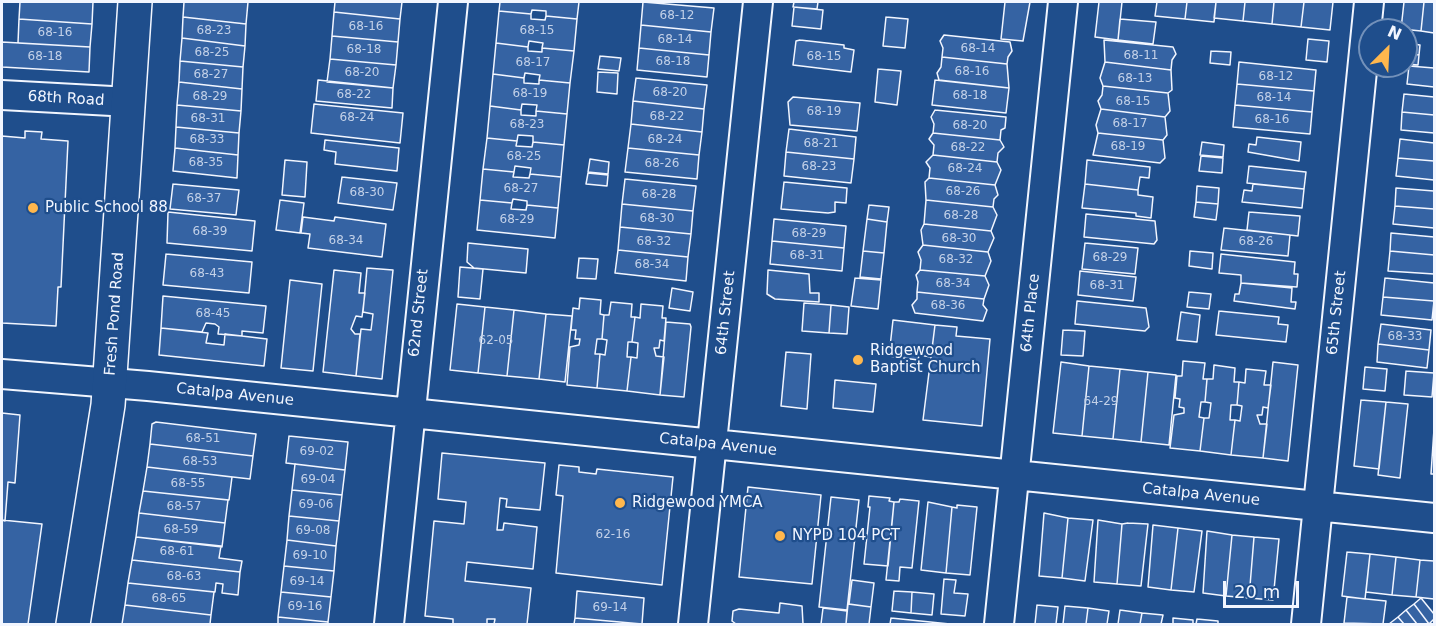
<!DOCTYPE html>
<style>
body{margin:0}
#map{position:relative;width:1436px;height:626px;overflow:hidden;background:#1f4e8c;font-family:"DejaVu Sans",sans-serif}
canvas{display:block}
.frame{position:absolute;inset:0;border:3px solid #f2f6ff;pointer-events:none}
.north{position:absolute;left:1358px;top:18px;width:60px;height:60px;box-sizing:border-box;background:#1f4e8c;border:2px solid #7391ba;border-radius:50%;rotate:24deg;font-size:16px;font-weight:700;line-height:24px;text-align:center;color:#f2f6ff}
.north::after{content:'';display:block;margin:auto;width:21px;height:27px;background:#ffb74d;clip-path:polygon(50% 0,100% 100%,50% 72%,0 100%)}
.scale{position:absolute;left:1223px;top:581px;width:76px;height:27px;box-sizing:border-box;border:3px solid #f2f6ff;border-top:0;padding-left:8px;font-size:18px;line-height:21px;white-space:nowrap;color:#f2f6ff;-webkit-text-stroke:4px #1f4e8c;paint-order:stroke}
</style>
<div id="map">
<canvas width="1436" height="626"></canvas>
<div class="frame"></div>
<div class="north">N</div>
<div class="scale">20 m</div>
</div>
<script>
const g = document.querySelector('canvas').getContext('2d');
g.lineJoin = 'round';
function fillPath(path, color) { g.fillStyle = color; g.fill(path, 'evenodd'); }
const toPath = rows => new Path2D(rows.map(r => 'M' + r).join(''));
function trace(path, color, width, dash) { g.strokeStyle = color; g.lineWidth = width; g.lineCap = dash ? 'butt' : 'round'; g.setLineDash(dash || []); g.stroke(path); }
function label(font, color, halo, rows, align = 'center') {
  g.font = font + ' "DejaVu Sans",sans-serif'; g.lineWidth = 4.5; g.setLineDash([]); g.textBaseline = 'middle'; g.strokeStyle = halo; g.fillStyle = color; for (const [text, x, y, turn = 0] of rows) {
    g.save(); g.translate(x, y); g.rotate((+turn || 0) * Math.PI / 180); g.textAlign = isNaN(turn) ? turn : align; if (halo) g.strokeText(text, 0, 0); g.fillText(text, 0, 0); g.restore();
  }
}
const building = toPath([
 [20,2,93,2,92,24,19,19,20,2],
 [184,2,248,2,246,24,183,17,184,2],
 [335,2,402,2,400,19,334,12,335,2],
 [500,2,579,2,577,19,546,16,546,11,532,10,531,14,499,11,500,2],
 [643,2,714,8,711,32,641,25,643,2],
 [794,2,818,2,817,9,793,7,794,2],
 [1005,2,1030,2,1023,41,1001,39,1005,2],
 [1099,2,1122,2,1118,40,1095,37,1099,2],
 [1157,2,1187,2,1185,19,1155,16,1157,2],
 [1187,2,1216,2,1214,22,1185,19,1187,2],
 [1216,2,1245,2,1243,21,1214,18,1216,2],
 [1245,2,1274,2,1272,24,1243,21,1245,2],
 [1274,2,1304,2,1301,27,1272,24,1274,2],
 [1304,2,1333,2,1330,30,1301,27,1304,2],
 [1404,2,1424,2,1421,31,1401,29,1404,2],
 [1424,2,1434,2,1434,33,1421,31,1424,2],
 [794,7,823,10,821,29,792,26,794,7],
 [499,11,531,14,531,19,545,20,546,16,577,19,574,51,542,48,543,43,529,41,528,47,496,43,499,11],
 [334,12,400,19,398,42,332,36,334,12],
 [183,17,246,24,245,46,182,38,183,17],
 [886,17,908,19,905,48,883,46,886,17],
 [19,19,92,24,90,47,18,43,19,19],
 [1120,19,1156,22,1153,44,1118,40,1120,19],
 [641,25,711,32,709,55,639,48,641,25],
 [944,35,1010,42,1012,51,1008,57,1007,64,942,57,943,48,940,41,944,35],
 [332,36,398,42,396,65,330,59,332,36],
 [182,38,245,46,243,67,180,61,182,38],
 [1308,39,1329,41,1327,62,1306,60,1308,39],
 [800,40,844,45,844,48,854,50,851,72,793,65,796,41,800,40],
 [1104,40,1173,47,1176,54,1172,60,1171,70,1105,62,1104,40],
 [2,42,90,47,89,72,2,67,2,42],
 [496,43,528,47,528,51,542,52,542,48,574,51,570,83,539,80,540,75,525,73,524,78,493,74,496,43],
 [1406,43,1420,45,1419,55,1406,53,1406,43],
 [639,48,709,55,707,77,637,70,639,48],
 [1211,51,1231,52,1230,65,1210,63,1211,51],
 [1406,53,1419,55,1418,65,1406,64,1406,53],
 [600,56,621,58,619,71,598,69,600,56],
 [942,57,1007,64,1009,88,939,80,937,73,941,67,942,57],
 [330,59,396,65,393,88,327,82,330,59],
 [180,61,243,67,242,89,179,82,180,61],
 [1105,62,1171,70,1172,90,1168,93,1103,86,1100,78,1105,62],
 [1239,62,1316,70,1314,91,1237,84,1239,62],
 [1409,66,1434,68,1434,87,1407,84,1409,66],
 [878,69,901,71,897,105,875,102,878,69],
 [598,72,618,73,617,94,597,92,598,72],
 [493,74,524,78,524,83,539,84,539,80,570,83,567,114,536,111,537,105,522,104,521,110,490,106,493,74],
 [636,78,707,85,704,109,633,101,636,78],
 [318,80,393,88,392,108,316,101,318,80],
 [935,80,1009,88,1006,113,932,105,935,80],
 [179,82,242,89,241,111,177,105,179,82],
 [1237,84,1314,91,1312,112,1235,105,1237,84],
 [1103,86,1168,93,1170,111,1165,117,1101,109,1098,101,1102,95,1103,86],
 [1404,94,1434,97,1434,115,1402,112,1404,94],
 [793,97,860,103,857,131,790,125,788,102,793,97],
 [633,101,704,109,702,132,631,124,633,101],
 [314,104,403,113,400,143,311,133,314,104],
 [177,105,241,111,239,133,176,127,177,105],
 [1235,105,1312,112,1310,134,1233,127,1235,105],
 [490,106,521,110,521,115,536,116,536,111,567,114,564,145,533,142,533,136,518,135,517,141,487,138,490,106],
 [1101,109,1165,117,1167,135,1163,140,1098,133,1096,125,1101,109],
 [935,110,1006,117,1005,128,1001,130,1000,140,933,133,934,124,931,117,935,110],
 [1402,112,1434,115,1434,133,1401,130,1402,112],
 [631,124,702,132,699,155,628,148,631,124],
 [176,127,239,133,238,155,175,148,176,127],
 [789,129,856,137,854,159,786,152,789,129],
 [25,131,42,132,41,139,68,141,61,287,58,287,56,326,2,323,2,136,25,138,25,131],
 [933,133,1000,140,1004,147,998,153,997,162,933,155,934,145,929,139,933,133],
 [1098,133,1163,140,1165,158,1160,163,1093,155,1098,133],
 [1257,137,1301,142,1299,161,1248,152,1249,144,1256,145,1257,137],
 [487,138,517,141,516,146,532,147,533,142,564,145,561,177,530,174,531,168,515,166,514,172,483,169,487,138],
 [1400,139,1434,143,1434,161,1398,158,1400,139],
 [325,140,399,148,397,171,335,164,336,152,324,150,325,140],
 [1202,142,1224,145,1223,157,1200,155,1202,142],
 [175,148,238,155,237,178,173,171,175,148],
 [628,148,699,155,697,179,625,172,628,148],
 [786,152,854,159,851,183,784,176,786,152],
 [933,155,997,162,1001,170,995,185,929,178,930,168,926,162,933,155],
 [1201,156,1223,158,1222,173,1199,171,1201,156],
 [1398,158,1434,161,1434,180,1396,176,1398,158],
 [590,159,609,162,608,174,588,172,590,159],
 [285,160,307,162,305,197,282,195,285,160],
 [1087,160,1150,167,1149,178,1140,177,1138,190,1085,184,1087,160],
 [1249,166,1306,172,1304,189,1247,183,1249,166],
 [483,169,514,172,513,177,529,178,530,174,561,177,558,208,527,205,527,201,513,199,512,203,480,200,483,169],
 [588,173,608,175,607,186,586,184,588,173],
 [342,177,397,183,393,210,338,203,342,177],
 [929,178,995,185,998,195,994,199,993,207,926,200,925,182,929,178],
 [625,179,696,186,693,211,622,204,625,179],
 [784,182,847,188,846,203,835,202,835,212,828,213,781,209,784,182],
 [173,184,239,190,236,215,170,209,173,184],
 [1085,184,1138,190,1138,195,1153,197,1151,218,1136,216,1136,213,1082,208,1085,184],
 [1253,184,1304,189,1302,208,1242,202,1244,190,1252,191,1253,184],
 [1197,186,1219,188,1218,204,1196,202,1197,186],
 [1396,188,1434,191,1434,209,1395,206,1396,188],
 [280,200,304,203,300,233,276,230,280,200],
 [480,200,512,203,511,209,526,210,527,205,558,208,555,238,477,230,480,200],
 [926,200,993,207,997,215,991,231,924,224,926,200],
 [1196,202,1218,204,1216,220,1194,217,1196,202],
 [622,204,693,211,691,234,620,227,622,204],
 [869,205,889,207,887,222,867,219,869,205],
 [1395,206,1434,209,1434,228,1393,224,1395,206],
 [168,212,255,221,252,251,167,243,168,212],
 [1249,212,1300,216,1298,236,1247,230,1249,212],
 [1086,214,1155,221,1157,240,1154,244,1084,237,1086,214],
 [303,217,334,221,335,217,386,224,382,257,308,248,310,234,301,233,303,217],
 [774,219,846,226,844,248,772,241,774,219],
 [867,219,887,222,884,253,863,251,867,219],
 [924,224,991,231,994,238,988,252,923,245,921,230,924,224],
 [620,227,691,234,688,257,618,250,620,227],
 [1224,228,1290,235,1288,256,1221,250,1224,228],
 [1391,233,1434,237,1434,255,1390,251,1391,233],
 [772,241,844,248,842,271,770,264,772,241],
 [468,243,528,249,526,273,474,268,467,262,468,243],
 [1085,243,1138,248,1135,274,1082,269,1085,243],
 [923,245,988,252,991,261,985,276,920,270,921,260,918,252,923,245],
 [618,250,688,257,686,281,615,273,618,250],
 [863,251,884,253,881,279,860,277,863,251],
 [1190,251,1213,253,1212,269,1189,266,1190,251],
 [1390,251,1434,255,1434,274,1388,271,1390,251],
 [166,254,252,262,249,293,163,285,166,254],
 [1221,254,1295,262,1294,274,1298,274,1297,287,1241,283,1241,275,1219,273,1221,254],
 [579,258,598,259,596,279,577,278,579,258],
 [460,267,483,269,480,299,458,297,460,267],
 [367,268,393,270,382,379,356,376,361,329,371,330,373,314,363,312,367,268],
 [334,270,361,273,359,293,365,293,362,317,356,316,351,329,355,334,360,334,356,376,323,372,334,270],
 [768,270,809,274,810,293,819,293,819,302,775,299,767,294,768,270],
 [920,270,985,276,989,285,984,299,917,292,918,282,916,275,920,270],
 [1080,271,1136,277,1133,301,1078,295,1080,271],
 [855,278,881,280,878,309,851,306,855,278],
 [1385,278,1434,283,1434,301,1383,297,1385,278],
 [290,280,322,284,313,371,281,368,290,280],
 [1241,283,1292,288,1291,302,1296,302,1295,309,1234,301,1235,294,1239,294,1241,283],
 [672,288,693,292,690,311,669,308,672,288],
 [917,292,984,299,983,305,987,310,983,321,915,313,912,305,917,299,917,292],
 [1189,292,1211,294,1209,309,1187,307,1189,292],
 [163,296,266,306,263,333,242,331,242,336,218,334,219,327,215,324,206,323,202,332,161,328,163,296],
 [1383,297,1434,301,1432,320,1381,315,1383,297],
 [580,298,601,300,600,314,604,315,602,339,597,339,595,354,600,354,597,388,567,385,570,347,579,345,580,339,575,339,576,330,571,330,573,308,579,309,580,298],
 [1077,301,1146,308,1149,327,1145,331,1075,324,1077,301],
 [611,302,632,304,631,317,635,317,632,342,628,342,627,357,631,357,627,391,597,388,600,354,605,355,607,340,602,339,604,315,609,315,611,302],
 [804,303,831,305,829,333,802,331,804,303],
 [457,304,485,307,478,373,450,370,457,304],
 [641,304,663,306,662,318,666,318,664,341,660,340,659,348,654,348,656,356,664,357,660,395,627,391,631,357,637,358,638,343,632,342,635,317,640,318,641,304],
 [831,305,849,307,847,334,829,333,831,305],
 [485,307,514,310,507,376,478,373,485,307],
 [514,310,546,314,539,379,507,376,514,310],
 [1219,311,1279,317,1278,324,1288,325,1286,342,1216,335,1219,311],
 [1181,312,1200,315,1197,342,1177,340,1181,312],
 [546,314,572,316,565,382,539,379,546,314],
 [893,320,935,325,931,357,919,355,918,360,889,356,893,320],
 [666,322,690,324,691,327,684,397,660,395,666,322],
 [1381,324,1431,330,1429,350,1378,344,1381,324],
 [935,325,957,327,956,336,990,339,982,426,923,420,935,325],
 [161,328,208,333,206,343,224,345,225,334,267,339,264,366,159,355,161,328],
 [1063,330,1085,331,1083,356,1061,355,1063,330],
 [1378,344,1429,350,1427,368,1377,362,1378,344],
 [786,352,811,354,807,409,781,406,786,352],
 [1183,361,1205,363,1203,379,1207,379,1205,402,1201,402,1199,417,1204,418,1200,451,1170,448,1174,415,1184,413,1184,408,1179,407,1180,399,1175,398,1177,376,1182,376,1183,361],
 [1061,362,1089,366,1082,436,1053,433,1061,362],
 [1273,362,1298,365,1288,461,1263,458,1273,362],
 [1214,365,1235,368,1234,382,1239,382,1237,405,1231,405,1230,420,1235,420,1231,455,1200,451,1204,418,1209,418,1211,403,1205,402,1207,379,1213,379,1214,365],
 [1089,366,1120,369,1113,439,1082,436,1089,366],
 [1365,367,1387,369,1385,391,1363,389,1365,367],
 [1120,369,1148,372,1141,442,1113,439,1120,369],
 [1246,369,1266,371,1264,385,1271,385,1268,408,1263,407,1262,415,1257,415,1260,424,1267,424,1263,458,1231,455,1235,420,1240,421,1242,406,1237,405,1239,382,1245,383,1246,369],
 [1406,371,1434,373,1432,397,1404,395,1406,371],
 [1148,372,1176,375,1169,445,1141,442,1148,372],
 [835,380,876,384,873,412,833,408,835,380],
 [1361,400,1386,402,1379,469,1354,466,1361,400],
 [1386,402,1408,404,1400,478,1378,475,1386,402],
 [2,413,20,415,15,483,8,482,5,521,2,520,2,413],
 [156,422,256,434,253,456,150,444,152,424,156,422],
 [1434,429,1434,474,1431,474,1434,429],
 [289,436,348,442,345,470,286,463,289,436],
 [150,444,253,456,250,479,147,467,150,444],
 [442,453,545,463,540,510,506,507,507,499,500,498,497,530,503,530,504,523,537,527,533,569,467,562,465,581,531,588,527,624,494,624,495,619,487,619,487,624,453,624,453,619,425,616,434,521,464,524,466,502,438,499,442,453],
 [295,464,345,470,342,495,292,490,295,464],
 [559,465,579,467,579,472,596,474,597,469,673,477,662,585,556,573,563,496,556,495,559,465],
 [147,467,232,477,229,500,143,491,147,467],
 [748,487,821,495,812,584,739,577,748,487],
 [292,490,342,495,339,521,289,516,292,490],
 [143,491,228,500,225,523,139,513,143,491],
 [869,496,890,498,889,501,894,502,888,566,864,564,870,507,868,507,869,496],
 [831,497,859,500,847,610,819,607,831,497],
 [900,499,919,501,912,568,900,567,899,581,886,580,894,502,899,502,900,499],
 [928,502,952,507,946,573,921,570,928,502],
 [957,505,977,507,970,575,946,573,952,507,957,508,957,505],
 [139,513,225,523,222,547,136,537,139,513],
 [1044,513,1068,518,1062,578,1039,576,1044,513],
 [289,516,339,521,336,546,287,540,289,516],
 [1068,518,1093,520,1085,581,1062,578,1068,518],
 [2,520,42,524,28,624,2,624,2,520],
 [1098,520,1122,524,1117,584,1094,582,1098,520],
 [1128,523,1148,524,1141,586,1117,584,1122,524,1128,523],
 [1153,525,1178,528,1171,590,1148,587,1153,525],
 [1178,528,1202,531,1194,592,1171,590,1178,528],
 [1207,531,1232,535,1226,596,1203,593,1207,531],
 [1232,535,1254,537,1249,598,1226,596,1232,535],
 [136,537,221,546,219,558,242,561,240,572,132,560,136,537],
 [1254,537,1279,539,1273,600,1249,598,1254,537],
 [287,540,336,546,334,571,284,566,287,540],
 [1347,552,1370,554,1365,599,1342,596,1347,552],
 [1370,554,1396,557,1392,595,1366,592,1370,554],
 [1396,557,1420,560,1416,597,1392,595,1396,557],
 [132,560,240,572,238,595,222,593,223,584,216,583,215,592,128,583,132,560],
 [1420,560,1434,561,1434,599,1416,597,1420,560],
 [284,566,334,571,331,597,281,592,284,566],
 [944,579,956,580,954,593,968,594,965,616,941,614,944,579],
 [852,580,874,583,871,607,849,604,852,580],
 [128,583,214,592,211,615,125,605,128,583],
 [577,591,644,598,642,624,575,618,577,591],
 [894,591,912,592,911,613,892,611,894,591],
 [281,592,331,597,328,622,278,617,281,592],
 [912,592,934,594,932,615,911,613,912,592],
 [1347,597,1386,601,1383,624,1344,623,1347,597],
 [1421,598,1434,614,1434,619,1429,624,1414,604,1421,598],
 [780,603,802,606,803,624,736,624,732,621,733,611,739,609,779,613,780,603],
 [848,604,871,607,869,624,846,624,848,604],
 [1414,604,1429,624,1417,624,1406,610,1414,604],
 [125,605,211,615,210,624,122,624,125,605],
 [1037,605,1058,607,1056,624,1035,624,1037,605],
 [1065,606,1088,608,1086,624,1063,624,1065,606],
 [823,608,847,611,846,624,821,624,823,608],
 [1088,608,1109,611,1107,624,1086,624,1088,608],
 [1120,610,1142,613,1140,624,1118,624,1120,610],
 [1406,610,1417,624,1404,624,1398,617,1406,610],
 [1142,613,1163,615,1161,624,1140,624,1142,613],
 [278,617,328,622,328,624,278,624,278,617],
 [1398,617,1404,624,1389,624,1398,617],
 [575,618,642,624,574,624,575,618],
 [891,618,950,624,890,624,891,618],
 [1173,618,1193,620,1193,624,1173,624,1173,618],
 [1197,619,1218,621,1218,624,1196,624,1197,619]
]);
fillPath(building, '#3563a3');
trace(building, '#f2f6ff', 1.5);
const minor = toPath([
 [2,95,130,102],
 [2,374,148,386,1434,518],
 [389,624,453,2],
 [693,624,758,2],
 [999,624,1063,2],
 [1306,624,1369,2]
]);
const major = toPath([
 [73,624,108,405,135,2]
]);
trace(minor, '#f2f6ff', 32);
trace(major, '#f2f6ff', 36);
trace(minor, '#1f4e8c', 28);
trace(major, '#1f4e8c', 33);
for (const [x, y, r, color] of [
 [33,208,6,"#ffb74d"],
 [858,360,6,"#ffb74d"],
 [620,503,6,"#ffb74d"],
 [780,536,6,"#ffb74d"]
]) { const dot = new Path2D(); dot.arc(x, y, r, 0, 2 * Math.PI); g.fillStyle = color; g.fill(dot); trace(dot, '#1f4e8c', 2); }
label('12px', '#c3d1e8', null, [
 ["68-12",677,16],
 ["68-16",366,27],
 ["68-23",214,31],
 ["68-15",537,31],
 ["68-16",55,33],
 ["68-14",675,40],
 ["68-14",978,49],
 ["68-18",364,50],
 ["68-25",212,53],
 ["68-11",1141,56],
 ["68-18",45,57],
 ["68-15",824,57],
 ["68-18",673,62],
 ["68-17",533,63],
 ["68-16",972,72],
 ["68-20",362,73],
 ["68-27",211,75],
 ["68-12",1276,77],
 ["68-13",1135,79],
 ["68-20",670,93],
 ["68-19",530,94],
 ["68-22",354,95],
 ["68-18",970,96],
 ["68-29",210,97],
 ["68-14",1274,98],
 ["68-15",1133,102],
 ["68-19",824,112],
 ["68-22",667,117],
 ["68-24",357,118],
 ["68-31",208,119],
 ["68-16",1272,120],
 ["68-17",1130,124],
 ["68-23",527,125],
 ["68-20",970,126],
 ["68-33",207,140],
 ["68-24",665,140],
 ["68-21",821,144],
 ["68-19",1128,147],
 ["68-22",968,148],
 ["68-25",524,157],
 ["68-35",206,163],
 ["68-26",662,164],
 ["68-23",819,167],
 ["68-24",965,169],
 ["68-27",521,189],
 ["68-26",963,192],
 ["68-30",367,193],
 ["68-28",659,195],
 ["68-37",204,199],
 ["68-28",961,216],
 ["68-30",657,219],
 ["68-29",517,220],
 ["68-39",210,232],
 ["68-29",809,234],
 ["68-30",959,239],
 ["68-34",346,241],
 ["68-32",654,242],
 ["68-26",1256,242],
 ["68-31",807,256],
 ["68-29",1110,258],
 ["68-32",956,260],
 ["68-34",652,265],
 ["68-43",207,274],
 ["68-34",953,284],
 ["68-31",1107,286],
 ["68-36",948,306],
 ["68-45",213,314],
 ["68-33",1405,337],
 ["62-05",496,341],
 ["64-29",1101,402],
 ["68-51",203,439],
 ["69-02",317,452],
 ["68-53",200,462],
 ["69-04",318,480],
 ["68-55",188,484],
 ["69-06",316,505],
 ["68-57",184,507],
 ["68-59",181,530],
 ["69-08",313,531],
 ["62-16",613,535],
 ["68-61",177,552],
 ["69-10",310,556],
 ["68-63",184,577],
 ["69-14",307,582],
 ["68-65",169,599],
 ["69-16",305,607],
 ["69-14",610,608]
]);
label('15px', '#f2f6ff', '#1f4e8c', [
 ["68th Road",66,99,3],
 ["62nd Street",419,313,-84],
 ["64th Street",726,313,-84],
 ["64th Place",1031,313,-84],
 ["65th Street",1337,313,-84],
 ["Fresh Pond Road",115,314,-86],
 ["Catalpa Avenue",235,395,6],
 ["Catalpa Avenue",718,445,6],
 ["Catalpa Avenue",1201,495,6]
]);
label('15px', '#f2f6ff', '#1f4e8c', [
 ["Public School 88",45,208],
 ["Ridgewood",870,351],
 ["Baptist Church",870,368],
 ["Ridgewood YMCA",632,503],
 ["NYPD 104 PCT",792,536]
], 'left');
</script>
